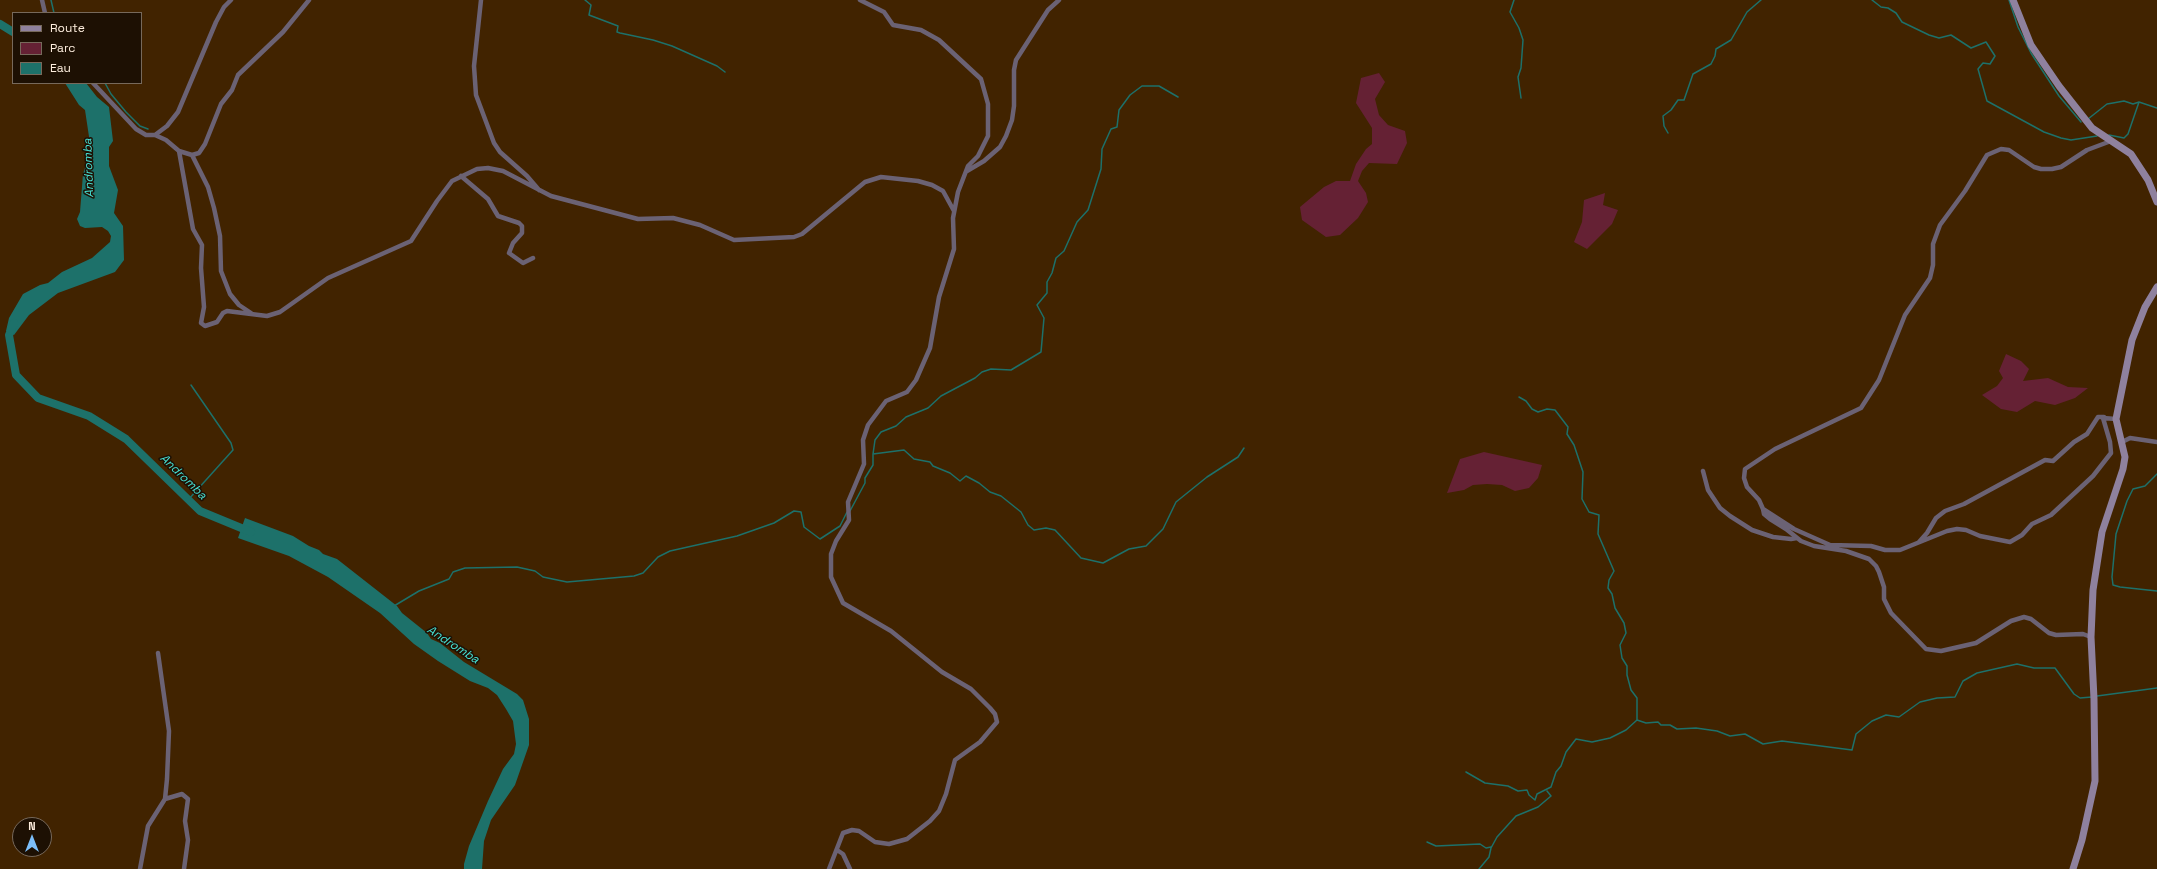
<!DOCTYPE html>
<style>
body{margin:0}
#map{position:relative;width:2157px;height:869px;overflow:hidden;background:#412300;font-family:"Space Grotesk",sans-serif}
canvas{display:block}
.legend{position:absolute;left:12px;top:12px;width:130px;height:72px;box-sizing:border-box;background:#1d1003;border:1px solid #77695b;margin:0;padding:5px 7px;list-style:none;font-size:12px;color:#feeede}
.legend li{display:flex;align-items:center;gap:8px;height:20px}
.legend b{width:20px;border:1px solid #77695b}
.north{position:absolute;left:12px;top:817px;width:40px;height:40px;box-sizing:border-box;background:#1d1003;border:1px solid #77695b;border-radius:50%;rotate:0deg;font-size:11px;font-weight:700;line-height:16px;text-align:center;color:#feeede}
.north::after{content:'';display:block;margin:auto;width:14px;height:18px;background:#7cbef9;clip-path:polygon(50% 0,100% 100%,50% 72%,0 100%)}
</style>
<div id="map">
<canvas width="2157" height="869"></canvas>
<ul class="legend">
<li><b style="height:5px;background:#8f819e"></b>Route</li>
<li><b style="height:11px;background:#652134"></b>Parc</li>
<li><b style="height:11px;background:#1d716a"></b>Eau</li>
</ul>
<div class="north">N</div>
</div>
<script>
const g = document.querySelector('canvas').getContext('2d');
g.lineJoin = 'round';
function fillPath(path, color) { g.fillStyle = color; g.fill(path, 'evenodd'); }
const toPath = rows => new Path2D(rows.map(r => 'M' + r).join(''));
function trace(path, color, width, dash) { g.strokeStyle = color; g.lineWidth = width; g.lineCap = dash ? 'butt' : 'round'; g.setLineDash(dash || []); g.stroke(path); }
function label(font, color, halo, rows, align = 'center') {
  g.font = font + ' "Space Grotesk",sans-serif'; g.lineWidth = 3; g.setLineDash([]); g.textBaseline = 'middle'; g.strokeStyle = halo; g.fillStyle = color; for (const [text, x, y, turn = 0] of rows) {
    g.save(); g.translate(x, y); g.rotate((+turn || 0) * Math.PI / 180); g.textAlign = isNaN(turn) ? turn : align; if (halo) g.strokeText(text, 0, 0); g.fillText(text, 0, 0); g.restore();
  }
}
fillPath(toPath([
 [1379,73,1385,82,1375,99,1379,115,1388,125,1405,131,1407,143,1397,164,1369,163,1362,171,1358,181,1366,193,1368,202,1358,218,1340,235,1326,237,1302,220,1300,207,1324,187,1336,181,1350,181,1356,164,1366,149,1372,144,1372,128,1356,103,1361,78],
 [1605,193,1603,205,1618,210,1612,224,1587,249,1574,242,1582,222,1584,200],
 [2006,354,2021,361,2029,369,2023,381,2048,378,2068,387,2088,388,2075,398,2055,405,2035,401,2017,412,2001,409,1982,395,1997,386,2003,378,1999,371],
 [1484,452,1542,465,1538,478,1529,488,1515,491,1502,485,1487,484,1473,485,1464,490,1447,493,1460,459]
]), '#652134');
fillPath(toPath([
 [65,83,86,83,97,97,109,107,113,141,109,147,109,166,118,190,114,213,123,226,124,260,115,272,58,293,29,315,14,335,6,331,9,318,23,294,40,285,48,283,62,272,92,258,110,242,111,236,108,231,102,227,85,228,80,226,77,219,80,212,83,174,91,150,85,110,79,105],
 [245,518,293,536,309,546,319,550,323,554,337,559,397,606,402,613,427,633,431,639,440,643,464,662,517,694,523,700,529,719,529,745,515,785,491,820,484,841,482,869,464,869,464,864,469,846,488,801,503,769,514,754,516,744,513,721,506,709,497,695,488,688,470,681,438,661,414,644,380,613,328,577,289,556,238,538]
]), '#1d716a');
trace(toPath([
 [51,0,54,13],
 [585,0,591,5,589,15,618,26,617,32,620,33,653,40,672,46,717,66,725,72],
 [1514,0,1510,12,1519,28,1523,40,1521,68,1518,77,1521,98],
 [1872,0,1881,7,1888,8,1896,13,1902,22,1929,35,1939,38,1951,35,1971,48,1986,42,1995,56,1990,64,1983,63,1978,69,1987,101,2044,132,2061,138,2071,140,2097,136],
 [2009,0,2018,27,2031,53,2059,96,2081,122],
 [105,83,111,94,126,112,140,126,148,129],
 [2088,119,2107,104,2113,103,2124,101,2133,104,2139,102,2157,108],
 [1668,133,1664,126,1663,116,1671,110,1678,100,1684,100,1693,74,1711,64,1715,56,1716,49,1731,40,1747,12,1761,0],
 [2109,135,2124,138,2128,134,2139,102],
 [1519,397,1526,401,1532,409,1538,412,1547,409,1555,410,1568,427,1567,434,1574,445,1583,472,1582,499,1589,512,1599,515,1598,534,1614,571,1609,580,1608,588,1612,594,1615,608,1624,623,1626,633,1620,645,1622,658,1627,666,1627,675,1631,690,1637,698,1637,720],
 [873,454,875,440,881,432,896,426,906,417,928,408,941,396,975,378,982,372,991,369,1011,370,1041,352,1044,318,1037,305,1047,293,1047,282,1052,273,1056,258,1064,251,1077,222,1088,210,1101,169,1102,149,1111,129,1117,127,1119,110,1130,95,1142,86,1159,86,1178,97],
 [2157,474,2145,486,2133,489,2127,501,2116,534,2112,577,2113,585,2120,587,2157,591],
 [188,500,233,450,231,443,191,385],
 [850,511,865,483,865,478,873,465,873,454,904,450,914,459,930,462,933,466,950,473,960,481,966,476,979,483,990,492,1001,496,1021,512,1028,525,1034,530,1046,528,1055,530,1081,558,1103,563,1129,549,1146,546,1163,529,1176,502,1207,477,1238,457,1244,448],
 [394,606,419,591,449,579,453,572,465,568,517,567,535,571,543,577,567,582,634,576,643,573,658,557,670,551,737,536,774,523,794,511,801,512,804,527,820,539,840,526,847,512],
 [2097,696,2157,688],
 [1466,772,1485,783,1508,786,1518,791,1527,790,1529,795,1535,800,1537,794,1551,787,1556,772,1561,766,1566,752,1576,739,1592,742,1610,738,1626,730,1637,720,1646,723,1658,722,1661,725,1670,725,1677,729,1696,728,1717,731,1730,736,1745,734,1763,744,1782,741,1852,750,1856,734,1872,721,1886,715,1899,717,1920,702,1937,698,1955,697,1963,681,1977,673,2017,664,2034,668,2055,668,2074,694,2080,698,2092,697],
 [1427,842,1436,846,1480,844,1486,848,1491,847],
 [1479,869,1489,857,1491,848,1497,837,1516,816,1538,807,1551,796,1547,791]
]), '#1d716a', 1.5);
trace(toPath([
 [0,24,13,32],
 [14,323,9,335,16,375,38,398,89,416,126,439,200,511,251,532]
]), '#1d716a', 8);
trace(toPath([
 [42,0,45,13],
 [481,0,474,66,476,95,494,143,500,152,527,176,539,190],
 [93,83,136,129,146,135,155,135,166,140,179,151,193,229,202,245,201,268,204,307,201,323,205,326,217,322,223,313,227,311,267,316,280,312,328,278,411,241,437,201,452,181,477,169,488,168,503,171,551,196,638,219,673,218,700,225,734,240,794,237,802,234,865,182,881,177,918,181,932,185,943,191,954,211],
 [155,135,167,126,178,112,216,22,224,7,231,0],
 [2111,141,2087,150,2061,167,2052,169,2041,169,2034,167,2009,150,2001,149,1987,155,1965,191,1940,225,1933,244,1933,265,1930,278,1905,315,1879,380,1861,408,1775,449,1745,469,1744,478,1747,487,1759,500,1763,509,1794,529,1830,545,1871,546,1885,550,1900,550,1947,531,1957,529,1966,530,1980,536,2010,542,2022,535,2032,524,2051,515,2093,476,2111,453,2110,442,2103,418,2116,419],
 [179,151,192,155,199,153,205,144,221,104,232,90,238,75,283,32,309,0],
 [192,155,208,187,214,208,220,236,221,271,230,294,239,305,251,313],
 [967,171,984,161,1000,147,1006,136,1012,120,1014,106,1014,70,1016,60,1048,10,1059,0],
 [461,176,488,199,498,216,519,223,522,226,522,233,513,243,509,253,523,263,533,258],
 [2122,442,2130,438,2157,442],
 [1703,471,1708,490,1720,508,1730,516,1752,530,1773,537,1791,539,1797,538],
 [1763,509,1764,514,1770,519,1786,529,1801,541,1814,546,1846,551,1869,559,1876,566,1879,572,1884,587,1884,599,1891,613,1926,649,1941,651,1976,643,2011,621,2024,617,2031,619,2049,633,2056,635,2083,634,2091,637],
 [1919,542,1927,533,1936,518,1945,511,1964,504,2045,460,2053,461,2074,442,2087,434,2098,417,2104,417],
 [165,799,182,794,188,799,185,821,188,840,184,869],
 [837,850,843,854,850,869],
 [140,869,148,826,165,799,167,779,169,731,158,653],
 [829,869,843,833,852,830,859,831,875,842,889,844,907,839,930,821,939,811,946,794,955,760,980,742,997,722,995,714,990,708,971,689,942,672,891,631,843,603,831,577,831,554,836,541,849,520,848,502,864,464,863,440,868,425,886,401,907,392,916,380,930,348,939,297,954,249,953,218,958,192,968,166,978,156,988,136,988,104,981,79,939,40,921,30,893,25,884,12,860,0]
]), '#6b6274', 4.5);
trace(toPath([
 [2013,0,2031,45,2059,86,2092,128,2131,154,2148,180,2157,202],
 [2073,869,2082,840,2095,781,2094,699,2091,637,2093,590,2102,532,2123,469,2125,457,2116,419,2132,340,2145,307,2157,287]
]), '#8f819e', 7);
label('italic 12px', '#47e1d4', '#1d1003', [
 ["Andromba",89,168,-92],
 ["Andromba",183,477,44],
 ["Andromba",453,645,33]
]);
</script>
